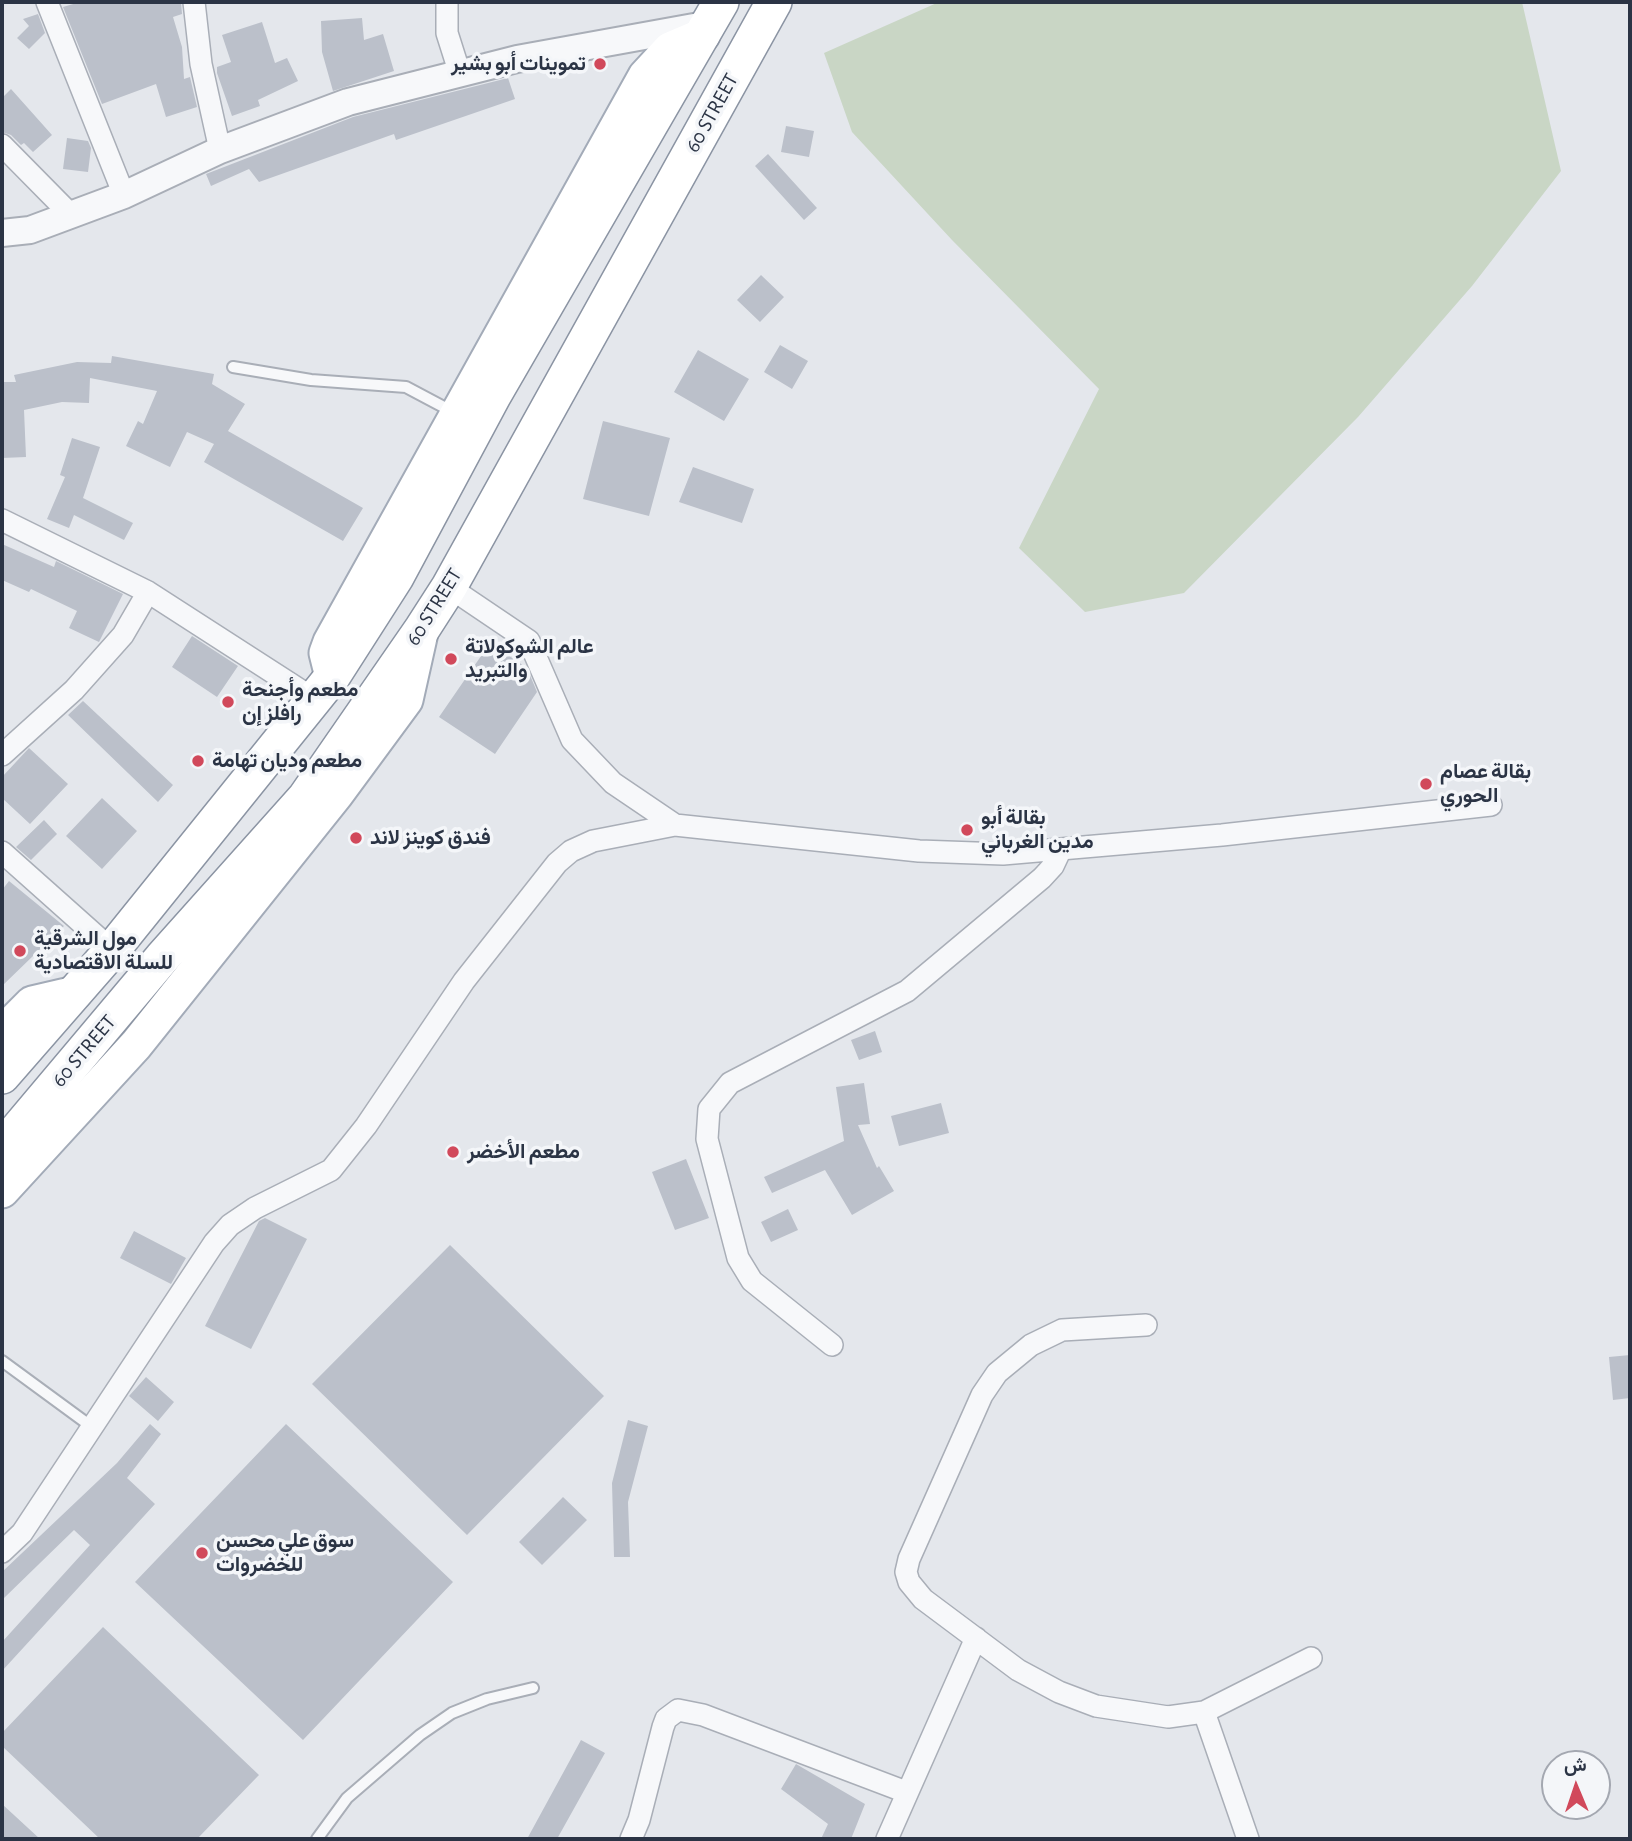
<!DOCTYPE html>
<meta charset="utf-8">
<style>
body{margin:0}
#map{position:relative;width:1632px;height:1841px;overflow:hidden;background:#e4e7ec;font-family:"Alegreya Sans",Vazirmatn,sans-serif}
canvas{display:block}
.frame{position:absolute;inset:0;border:4px solid #2b3445;pointer-events:none}
.north{position:absolute;left:1541px;top:1750px;width:70px;height:70px;box-sizing:border-box;background:#f4f6f9;border:2px solid #a4a8b1;border-radius:50%;rotate:358deg;font-size:19px;font-weight:700;line-height:28px;text-align:center;color:#2b3445}
.north::after{content:'';display:block;margin:auto;width:24px;height:32px;background:#d1495b;clip-path:polygon(50% 0,100% 100%,50% 72%,0 100%)}
</style>
<div id="map">
<canvas width="1632" height="1841"></canvas>
<div class="frame"></div>
<div class="north">ش</div>
</div>
<script>
const g = document.querySelector('canvas').getContext('2d');
g.lineJoin = 'round';
function fillPath(path, color) { g.fillStyle = color; g.fill(path, 'evenodd'); }
const toPath = rows => new Path2D(rows.map(r => 'M' + r).join(''));
function trace(path, color, width, dash) { g.strokeStyle = color; g.lineWidth = width; g.lineCap = dash ? 'butt' : 'round'; g.setLineDash(dash || []); g.stroke(path); }
function label(font, color, halo, rows, align = 'center') {
  g.font = font + ' "Alegreya Sans",Vazirmatn,sans-serif'; g.lineWidth = 7; g.setLineDash([]); g.textBaseline = 'middle'; g.strokeStyle = halo; g.fillStyle = color; for (const [text, x, y, turn = 0] of rows) {
    g.save(); g.translate(x, y); g.rotate((+turn || 0) * Math.PI / 180); g.textAlign = isNaN(turn) ? turn : align; if (halo) g.strokeText(text, 0, 0); g.fillText(text, 0, 0); g.restore();
  }
}
fillPath(toPath([
 [939,2,1522,2,1561,171,1472,286,1358,417,1184,593,1085,612,1019,548,1099,389,952,240,852,132,824,53]
]), '#c9d6c5');
fillPath(toPath([
 [80,2,181,2,182,14,173,17,182,47,184,79,190,77,197,107,166,117,156,84,102,104,63,7],
 [38,14,45,33,29,49,17,38,29,26,23,19],
 [362,18,364,40,383,34,394,71,333,91,322,52,321,21],
 [262,22,275,63,287,58,298,81,258,100,260,106,232,116,217,73,217,67,231,62,222,35],
 [508,78,515,99,396,140,394,134,259,182,249,169,211,186,206,174,353,117],
 [11,89,52,135,33,152,24,143,21,145,11,135,2,132,2,98],
 [786,126,814,131,809,157,781,152],
 [67,138,88,141,91,148,88,172,63,169],
 [768,154,817,208,804,220,755,166],
 [761,275,784,297,760,322,737,300],
 [780,345,808,361,792,389,764,372],
 [698,350,749,379,724,421,674,392],
 [112,356,214,374,212,384,245,404,228,431,363,508,343,541,204,462,214,444,187,432,170,467,126,446,138,421,143,424,157,391,90,378,89,403,62,402,24,410,26,457,2,458,2,382,16,382,14,375,77,362,111,363],
 [603,421,670,438,649,516,583,499],
 [72,438,100,447,83,498,133,523,124,540,74,515,69,528,47,519,65,477,60,475],
 [693,467,754,489,742,523,679,502],
 [2,544,54,567,56,561,123,594,99,642,69,628,77,611,31,589,29,592,2,580],
 [192,636,238,666,217,697,172,667],
 [490,643,527,668,537,692,495,754,439,717],
 [83,701,173,785,158,802,68,715],
 [29,748,68,784,30,824,2,798,2,777],
 [102,798,137,831,102,869,66,836],
 [44,820,57,834,31,860,16,847],
 [9,881,64,926,2,986,2,890],
 [875,1031,882,1052,859,1060,851,1040],
 [864,1083,870,1124,858,1125,877,1168,879,1166,894,1191,852,1215,825,1170,772,1193,764,1177,844,1141,836,1087],
 [941,1103,949,1133,899,1146,891,1116],
 [686,1159,709,1218,675,1230,652,1172],
 [788,1209,798,1230,771,1242,761,1222],
 [265,1218,307,1239,251,1349,205,1326,259,1221],
 [134,1231,186,1258,171,1284,120,1258],
 [450,1245,604,1396,467,1535,312,1384],
 [1630,1355,1630,1398,1613,1400,1609,1357],
 [146,1377,174,1402,158,1421,129,1396],
 [628,1420,648,1426,628,1502,630,1557,614,1557,612,1483],
 [150,1424,161,1434,127,1478,155,1504,2,1671,2,1642,90,1545,74,1530,2,1600,2,1572,117,1463],
 [286,1424,453,1582,303,1740,135,1582],
 [563,1497,587,1520,542,1565,519,1542],
 [103,1627,259,1775,197,1839,100,1839,2,1746,2,1733],
 [581,1740,605,1753,557,1839,527,1839],
 [796,1764,865,1804,851,1839,821,1839,828,1824,781,1789],
 [2,1804,40,1839,2,1839]
]), '#bbc0ca');
const service = toPath([
 [233,367,311,380,406,387,455,413],
 [2,1361,92,1427],
 [317,1839,347,1798,420,1735,452,1713,487,1699,533,1688]
]);
const minor = toPath([
 [47,2,124,195],
 [194,2,201,64,220,150],
 [447,2,447,33,460,74],
 [2,145,71,215],
 [2,520,148,592,314,699],
 [449,587,529,641,572,740,613,783,675,825],
 [2,755,74,690,123,635,148,592],
 [2,852,112,950],
 [1146,1325,1062,1330,1031,1345,997,1373,982,1395,909,1559,906,1572,909,1582,923,1599,1018,1670,1059,1692,1096,1706,1168,1717,1204,1712,1311,1658],
 [832,1345,752,1281,738,1258,707,1139,709,1109,730,1083,907,991,1042,878,1053,866,1061,849],
 [2,1552,22,1533,214,1243,230,1225,255,1208,331,1170,366,1126,464,981,557,863,571,851,593,841,675,825,919,851,1003,854,1222,835,1491,805],
 [1204,1712,1248,1839],
 [631,1839,639,1820,663,1727,666,1719,678,1710,703,1715,906,1792],
 [887,1839,976,1638]
]);
const tertiary = toPath([
 [2,233,30,230,124,195,220,150,348,102,517,59,705,25]
]);
const primary = toPath([
 [332,677,326,653,330,642,645,76,670,49,703,35],
 [2,1033,32,1003,75,993],
 [2,1191,136,1045,336,795,406,700,421,633]
]);
const trunk = toPath([
 [2,1076,112,950,332,677,396,577,493,396,721,2],
 [2,1148,162,958,305,798,422,629,449,587,774,2]
]);
trace(service, '#a9aeb7', 14);
trace(minor, '#a9aeb7', 24);
trace(tertiary, '#a9aeb7', 30);
trace(primary, '#a3abb8', 37);
trace(trunk, '#8b94a3', 38);
trace(service, '#f7f8fa', 10);
trace(minor, '#f7f8fa', 21);
trace(tertiary, '#f7f8fa', 26);
trace(primary, '#fff', 33);
trace(trunk, '#fff', 35);
for (const [x, y, r, color] of [
 [600,64,7,"#d1495b"],
 [451,659,7,"#d1495b"],
 [228,702,7,"#d1495b"],
 [198,761,7,"#d1495b"],
 [1426,784,7,"#d1495b"],
 [967,830,7,"#d1495b"],
 [356,838,7,"#d1495b"],
 [20,951,7,"#d1495b"],
 [453,1152,7,"#d1495b"],
 [202,1553,7,"#d1495b"]
]) { const dot = new Path2D(); dot.arc(x, y, r, 0, 2 * Math.PI); g.fillStyle = color; g.fill(dot); trace(dot, '#f4f6f9', 2.5); }
label('bold 21px', '#2b3445', '#f4f6f9', [
 ["تموينات أبو بشير",586,64,"right"],
 ["عالم الشوكولاتة",465,647],
 ["والتبريد",465,671],
 ["مطعم وأجنحة",242,690],
 ["رافلز إن",242,714],
 ["مطعم وديان تهامة",212,761],
 ["بقالة عصام",1440,772],
 ["الحوري",1440,796],
 ["بقالة أبو",981,818],
 ["مدين الغرباني",981,842],
 ["فندق كوينز لاند",370,838],
 ["مول الشرقية",34,939],
 ["للسلة الاقتصادية",34,963],
 ["مطعم الأخضر",467,1152],
 ["سوق علي محسن",216,1541],
 ["للخضروات",216,1565]
], 'left');
label('21px', '#2b3445', '#f4f6f9', [
 ["60 STREET",712,113,-61],
 ["60 STREET",434,607,-58],
 ["60 STREET",84,1051,-50]
]);
</script>
